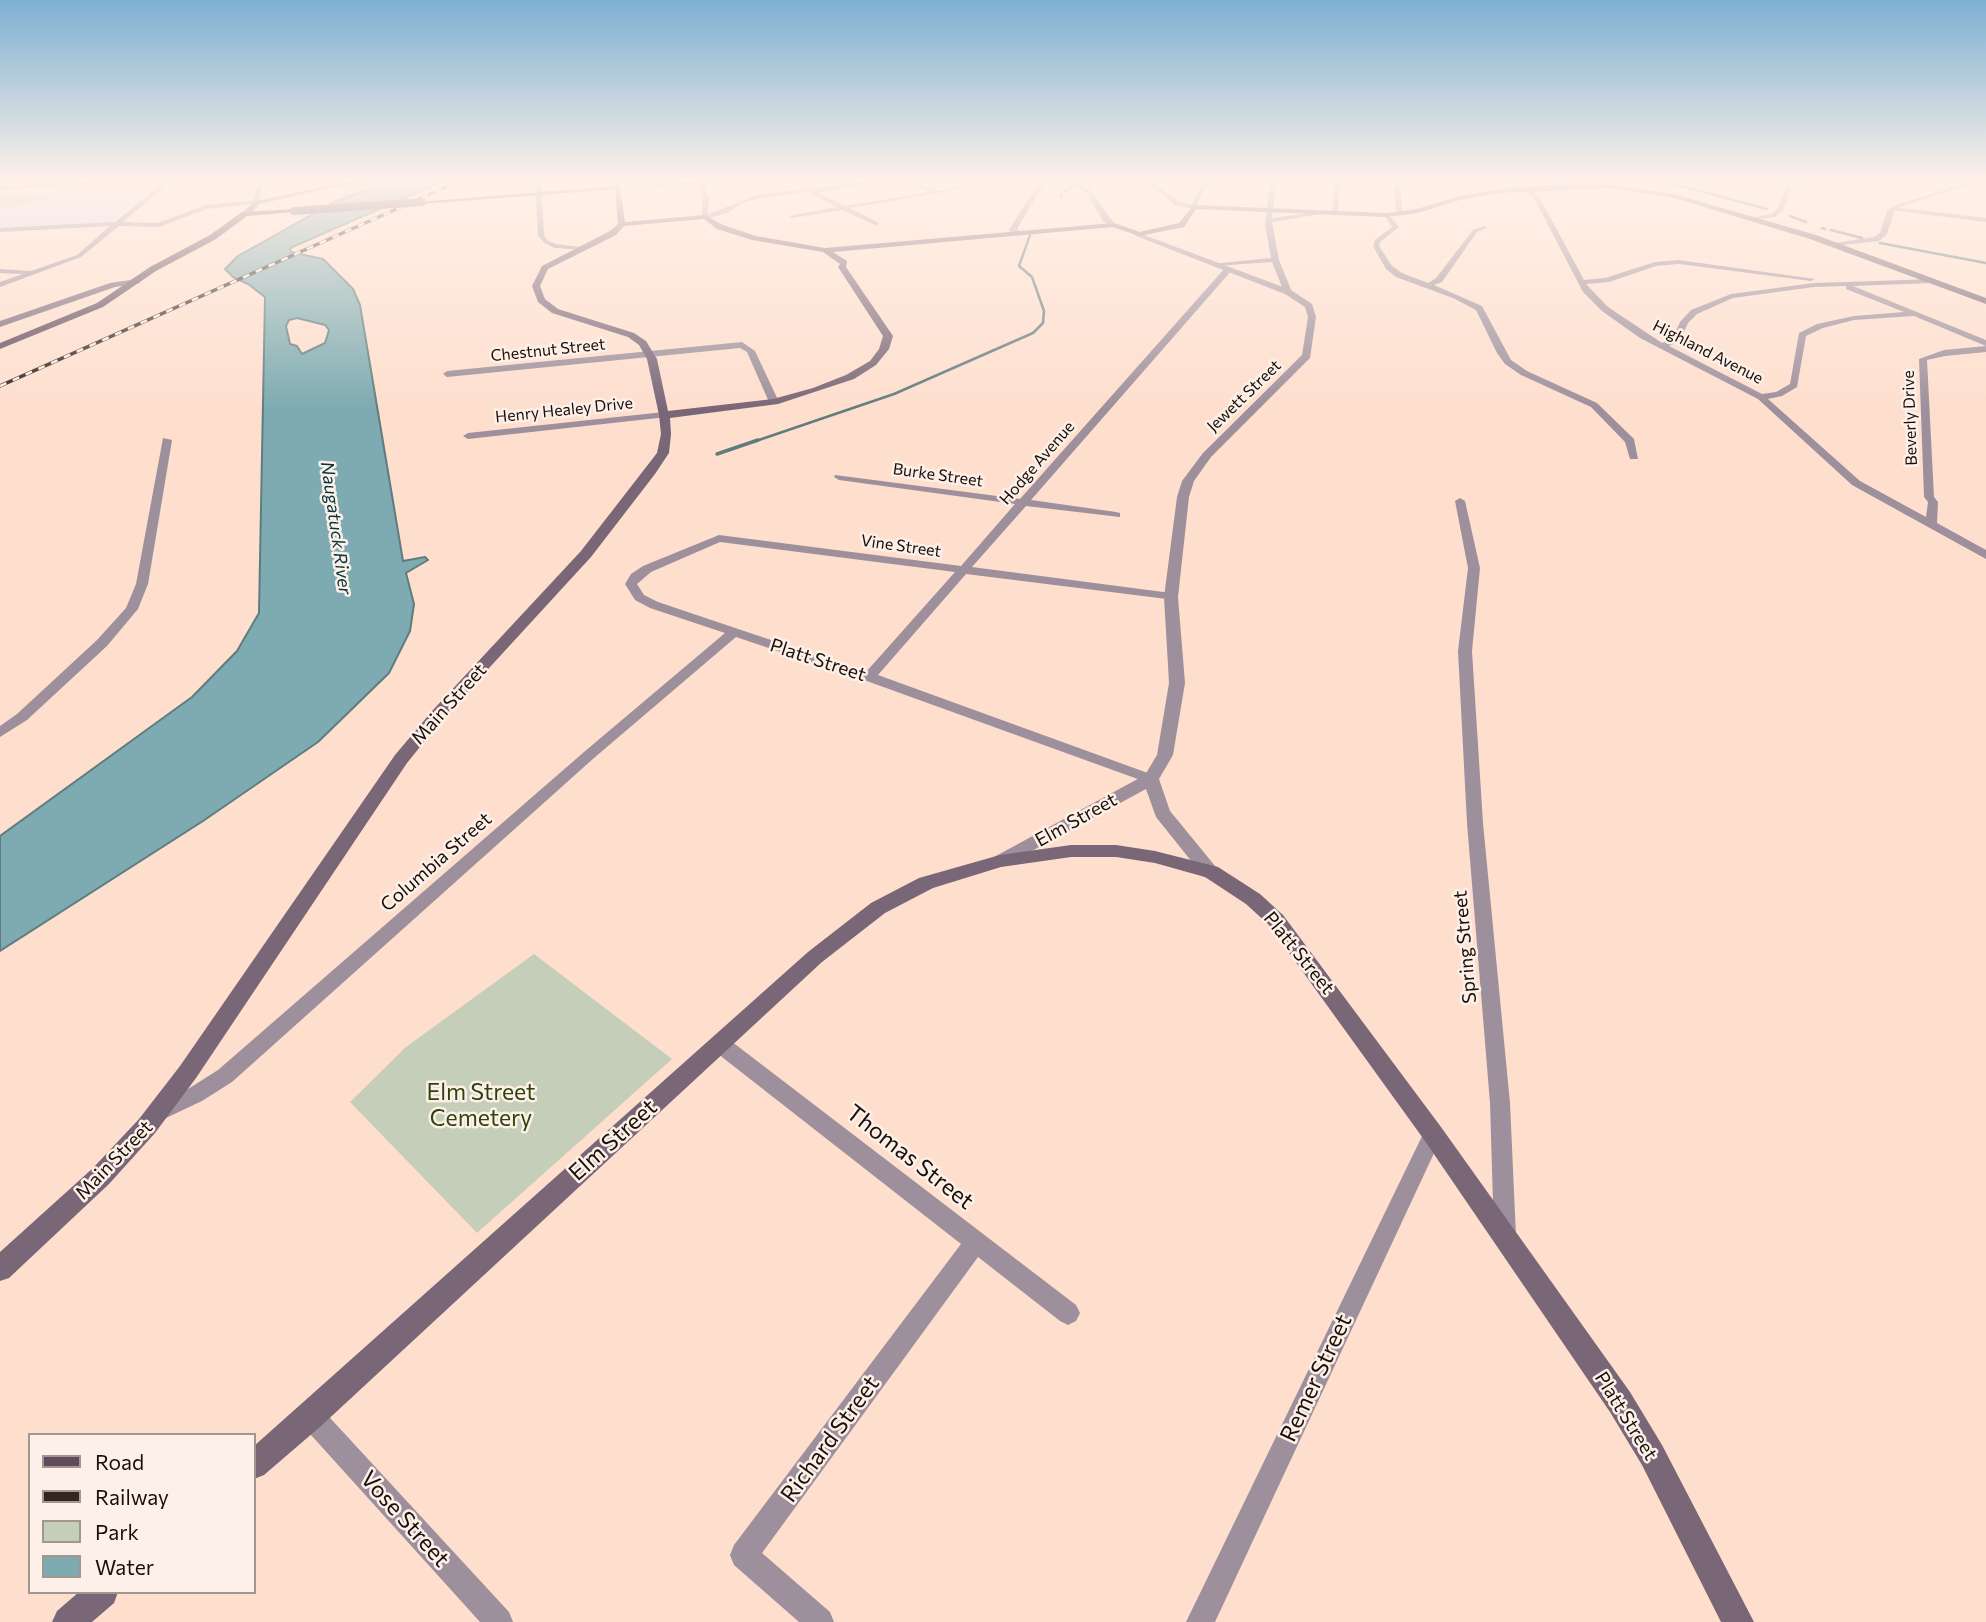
<!DOCTYPE html>
<style>
body{margin:0}
#map{position:relative;width:1986px;height:1622px;overflow:hidden;background:#fedfce;font-family:Commissioner,sans-serif}
canvas{display:block}
.legend{position:absolute;left:28px;top:1433px;width:228px;height:161px;box-sizing:border-box;background:#fdf0e9;border:2px solid #a2968f;margin:0;padding:9px 12px;list-style:none;font-size:21px;color:#190f09}
.legend li{display:flex;align-items:center;gap:14px;height:35px}
.legend b{width:35px;border:2px solid #a2968f}
</style>
<div id="map">
<canvas width="1986" height="1622"></canvas>
<ul class="legend">
<li><b style="height:9px;background:#604b5e"></b>Road</li>
<li><b style="height:9px;background:#32261f"></b>Railway</li>
<li><b style="height:19px;background:#c4ceb8"></b>Park</li>
<li><b style="height:19px;background:#7dabb1"></b>Water</li>
</ul>
</div>
<script>
const g = document.querySelector('canvas').getContext('2d');
g.lineJoin = 'round';
function fillPath(path, color) { g.fillStyle = color; g.fill(path, 'evenodd'); }
const toPath = rows => new Path2D(rows.map(r => 'M' + r).join(''));
function trace(path, color, width, dash) { g.strokeStyle = color; g.lineWidth = width; g.lineCap = dash ? 'butt' : 'round'; g.setLineDash(dash || []); g.stroke(path); }
function label(font, color, halo, rows, align = 'center') {
  g.font = font + ' Commissioner,sans-serif'; g.lineWidth = 5; g.setLineDash([]); g.textBaseline = 'middle'; g.strokeStyle = halo; g.fillStyle = color; for (const [text, x, y, turn = 0] of rows) {
    g.save(); g.translate(x, y); g.rotate((+turn || 0) * Math.PI / 180); g.textAlign = isNaN(turn) ? turn : align; if (halo) g.strokeText(text, 0, 0); g.fillText(text, 0, 0); g.restore();
  }
}
fillPath(toPath([
 [150,191,112,221,106,223,0,229,0,223,4,220,0,220,0,196,50,193,47,197]
]), '#e5d6ea');
fillPath(toPath([
 [47,194,44,197,54,197,0,209,0,197],
 [534,954,672,1059,477,1233,350,1102,406,1047]
]), '#c4ceb8');
const water = toPath([
 [388,182,441,182,290,248,291,252,323,259,353,289,360,305,403,561,425,557,428,560,406,573,414,604,410,631,389,673,318,742,203,821,0,951,0,836,192,697,237,651,259,613,265,297,248,284,233,277,225,269,238,256,336,201,388,182],
 [297,318,325,325,329,330,325,343,302,354,297,346,290,344,286,326,289,320,297,318]
]);
fillPath(water, '#7dabb1');
trace(water, '#5f7c7f', 2);
trace(toPath([
 [1667,182,1767,209],
 [1077,183,1082,182],
 [1065,191,1072,187],
 [1061,194,1061,197],
 [1790,216,1806,222],
 [1822,228,1825,229],
 [1831,230,1862,238],
 [1880,243,1986,263],
 [753,442,894,394,1033,333,1043,323,1044,311,1032,277,1019,266,1030,235]
]), '#5f7c7f', 2.5);
trace(toPath([
 [717,454,758,440]
]), '#5f7c7f', 3.5);
fillPath(toPath([
 [83,182,112,182,0,190,0,186,83,182],
 [164,182,170,182,123,222,158,223,206,205,254,200,258,182,264,182,259,203,207,209,159,227,119,226,81,257,0,287,0,282,23,274,0,273,0,269,31,271,77,255,110,226,0,232,0,228,115,222,164,182],
 [535,182,541,182,544,235,548,241,556,244,581,247,583,250,555,248,544,243,538,235,535,182],
 [680,182,703,182,709,198,707,218,702,217,703,198,698,184,614,188,680,182],
 [868,182,880,182,818,193,845,206,930,192,908,182,915,182,938,191,959,187,962,189,850,208,879,223,877,226,843,210,792,218,789,216,837,207,810,193,810,191,868,182],
 [1147,182,1153,182,1179,202,1192,205,1202,182,1208,182,1194,209,1175,205,1147,182],
 [1270,182,1276,182,1272,218,1325,211,1328,213,1272,222,1279,260,1292,292,1288,294,1284,292,1272,262,1215,266,1211,264,1271,258,1265,225,1270,182],
 [1334,182,1340,182,1338,214,1335,216,1332,214,1334,182],
 [1394,182,1400,182,1402,209,1406,214,1396,210,1394,182],
 [1555,182,1562,182,1569,186,1564,187,1555,182],
 [1788,182,1794,182,1783,210,1775,217,1751,220,1751,218,1771,214,1778,208,1788,182],
 [1522,187,1535,192,1541,200,1584,280,1605,278,1655,262,1679,260,1815,279,1811,281,1679,264,1656,266,1609,282,1586,284,1608,307,1662,343,1673,338,1680,322,1691,310,1731,294,1814,283,1935,279,1932,283,1853,286,1986,340,1986,346,1914,316,1854,320,1823,328,1806,336,1797,387,1782,396,1768,399,1860,481,1926,517,1928,502,1924,497,1919,359,1944,350,1986,346,1986,352,1945,356,1927,360,1934,497,1938,502,1937,523,1986,550,1986,559,1852,485,1758,399,1640,338,1602,311,1583,292,1535,200,1522,187],
 [1846,286,1846,289,1904,312,1854,316,1817,324,1799,333,1790,384,1776,392,1762,394,1669,346,1680,341,1688,323,1697,314,1733,298,1814,287,1846,286],
 [1892,207,1986,218,1986,222,1890,210,1892,207],
 [1384,214,1388,214,1399,227,1380,242,1379,246,1392,266,1402,273,1428,283,1436,278,1473,230,1486,226,1486,228,1477,232,1442,282,1434,285,1482,306,1511,360,1527,371,1597,403,1634,439,1638,459,1630,459,1625,442,1591,407,1521,375,1505,364,1497,353,1476,310,1453,298,1396,277,1386,269,1373,246,1375,240,1392,227,1384,214],
 [1225,268,1232,270,1031,500,1116,512,1120,513,1120,517,1026,506,972,567,1171,593,1175,594,1175,600,966,574,878,675,1156,776,1159,779,1156,782,1146,782,864,680,736,637,594,758,232,1082,202,1101,166,1118,159,1121,152,1118,149,1112,152,1106,188,1089,218,1070,584,752,725,633,650,608,635,600,625,584,631,574,643,566,719,535,961,566,1015,504,839,480,834,477,835,475,1020,499,1225,268],
 [720,542,955,572,866,672,658,602,644,595,637,584,651,572,720,542],
 [742,342,755,351,779,402,777,404,769,402,747,352,740,348,447,377,443,374,447,371,742,342],
 [664,412,667,413,667,417,468,439,463,436,468,433,664,412],
 [163,438,172,440,148,584,138,609,107,646,27,720,0,737,0,726,17,714,97,640,126,608,136,584,163,438],
 [1460,498,1465,501,1480,568,1472,651,1483,823,1510,1103,1516,1236,1513,1243,1505,1246,1497,1243,1494,1236,1490,1103,1467,823,1458,651,1468,568,1455,501,1460,498],
 [720,1036,727,1038,1076,1305,1080,1313,1076,1321,1068,1325,1060,1321,978,1257,762,1553,830,1612,834,1622,799,1622,734,1565,730,1555,734,1545,961,1244,713,1050,710,1044,713,1038,720,1036],
 [1433,1125,1440,1128,1443,1134,1215,1622,1186,1622,1426,1128,1433,1125],
 [311,1403,320,1407,509,1612,513,1622,480,1622,302,1425,298,1416,302,1407,311,1403]
]), '#9d909c');
fillPath(toPath([
 [857,182,872,182,758,199,742,203,727,213,705,219,701,217,757,195,857,182],
 [1039,182,1045,182,1017,229,1021,233,1014,235,1009,230,1039,182],
 [1062,182,1070,182,1090,190,1117,227,1111,227,1103,221,1086,192,1062,182],
 [1970,182,1979,182,1900,207,1894,212,1887,234,1879,241,1833,246,1829,244,1874,237,1880,233,1887,211,1896,205,1970,182],
 [1136,232,1291,290,1312,304,1316,317,1310,358,1211,457,1194,481,1189,497,1178,597,1185,683,1173,755,1159,779,1170,811,1220,872,1218,877,1211,878,1204,877,1156,817,1146,789,1006,865,994,865,991,861,994,857,1145,775,1157,755,1169,683,1164,597,1177,497,1182,481,1203,453,1302,355,1308,317,1305,307,1285,294,1136,236,1136,232]
]), '#9d909c');
fillPath(toPath([
 [346,182,357,182,259,204,248,216,241,214,255,201,346,182],
 [1566,184,1608,184,1674,194,1816,235,1986,298,1986,304,1810,239,1671,197,1608,188,1500,193,1460,200,1418,213,1386,217,1196,209,1184,227,1139,236,1113,227,833,252,847,261,846,267,893,336,889,349,876,365,854,379,778,404,670,418,671,434,669,453,655,474,591,557,445,716,407,763,196,1078,155,1133,109,1184,9,1278,0,1281,0,1252,93,1168,139,1119,180,1066,395,755,433,710,581,551,657,453,661,434,659,415,647,359,639,345,628,337,552,313,538,302,532,286,542,266,610,231,618,224,615,187,620,188,625,222,705,215,723,225,756,236,825,248,1114,223,1140,232,1179,223,1194,205,1386,213,1417,209,1459,196,1500,189,1566,184],
 [704,219,717,229,752,240,823,252,840,264,838,267,883,336,879,349,870,361,846,375,813,388,773,399,668,411,657,359,646,341,634,333,558,309,545,299,540,286,548,269,616,235,624,226,704,219],
 [137,279,140,283,115,287,0,327,0,321,110,283,137,279],
 [1071,845,1116,845,1155,851,1218,867,1260,894,1283,915,1441,1127,1630,1392,1662,1445,1754,1622,1721,1622,1642,1465,1610,1412,1425,1141,1269,925,1246,904,1205,877,1155,863,1116,857,1071,857,1001,867,933,888,885,913,822,962,321,1426,264,1475,254,1479,254,1446,808,952,871,903,919,878,1000,855,1071,845],
 [79,1592,118,1592,114,1603,92,1622,52,1622,57,1611,79,1592]
]), '#796778');
fillPath(toPath([
 [612,182,618,182,619,189,422,204,419,202,613,186,612,182],
 [294,209,296,212,247,216,216,239,156,271,103,307,0,349,0,343,97,303,150,267,210,235,242,212,294,209]
]), '#604b5e');
const rail = toPath([
 [0,386,457,182]
]);
trace(rail, '#32261f', 3.5);
trace(rail, '#fdf0e9', 2.5, [7]);
trace(toPath([
 [294,211,422,202]
]), '#604b5e', 8);
const sky = g.createLinearGradient(0, 0, 0, 409);
sky.addColorStop(0, '#7db0d2');
sky.addColorStop(0.44, '#fff1e9');
sky.addColorStop(1, '#fff1e900');
g.fillStyle = sky;
g.fillRect(0, 0, 1986, 409);
label('16px', '#190f09', '#fdf0e9', [
 ["Chestnut Street",548,350,-6],
 ["Highland Avenue",1708,352,27],
 ["Jewett Street",1244,396,-44],
 ["Henry Healey Drive",564,410,-6],
 ["Beverly Drive",1910,418,-92],
 ["Hodge Avenue",1037,463,-49],
 ["Burke Street",938,475,8],
 ["Vine Street",901,546,8]
]);
label('italic 18px', '#06353a', '#fdf0e9', [
 ["Naugatuck River",336,528,82]
]);
label('19px', '#190f09', '#fdf0e9', [
 ["Platt Street",818,660,18],
 ["Main Street",449,704,-48],
 ["Elm Street",1076,820,-29],
 ["Columbia Street",436,862,-41],
 ["Spring Street",1465,947,-95],
 ["Platt Street",1299,953,51],
 ["Main Street",114,1160,-46],
 ["Platt Street",1626,1416,58]
]);
label('23px', '#2f420d', '#fdf0e9', [
 ["Elm Street",481,1092],
 ["Cemetery",481,1118]
]);
label('23px', '#190f09', '#fdf0e9', [
 ["Elm Street",613,1140,-42],
 ["Thomas Street",910,1157,38],
 ["Remer Street",1316,1378,-65],
 ["Richard Street",830,1439,-54],
 ["Vose Street",405,1519,48]
]);
</script>
